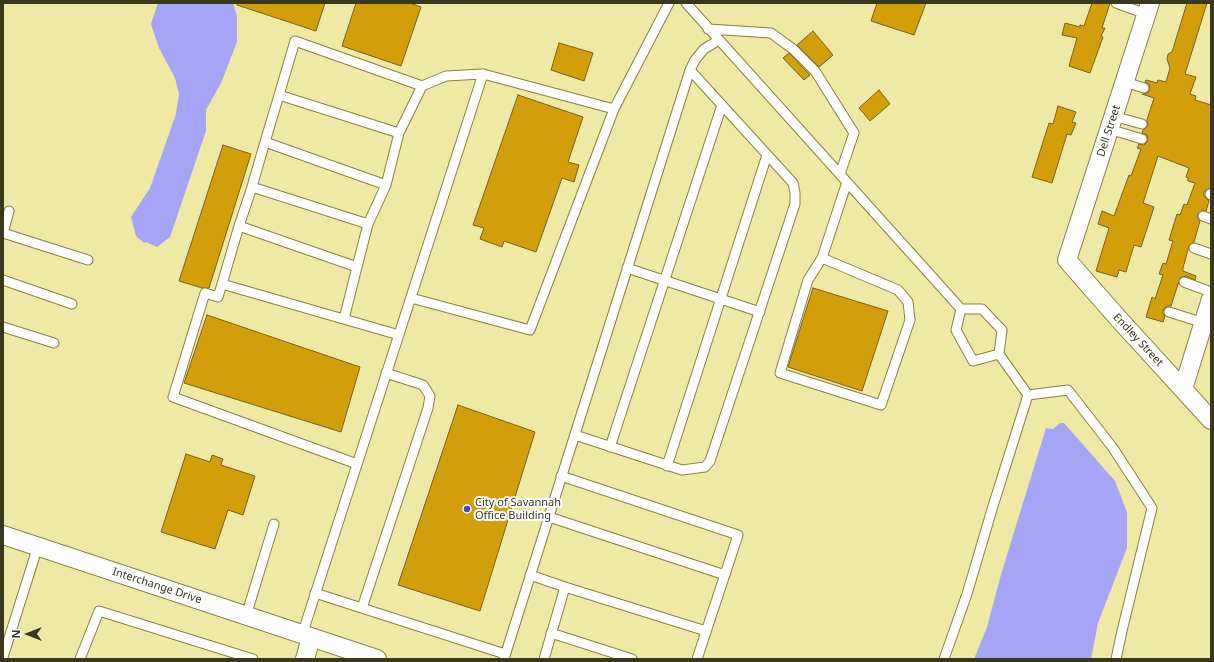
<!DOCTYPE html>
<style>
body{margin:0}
#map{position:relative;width:1214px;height:662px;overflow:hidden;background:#eee9a5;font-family:"Noto Sans",sans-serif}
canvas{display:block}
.frame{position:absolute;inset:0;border:4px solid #39371c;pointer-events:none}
.north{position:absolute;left:8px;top:614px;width:40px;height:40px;-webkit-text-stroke:3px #fff;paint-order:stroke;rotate:270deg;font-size:11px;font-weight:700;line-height:16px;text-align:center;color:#39371c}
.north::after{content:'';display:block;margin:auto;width:14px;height:18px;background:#39371c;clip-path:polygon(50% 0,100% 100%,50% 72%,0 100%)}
</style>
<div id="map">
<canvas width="1214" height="662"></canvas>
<div class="frame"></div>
<div class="north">N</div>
</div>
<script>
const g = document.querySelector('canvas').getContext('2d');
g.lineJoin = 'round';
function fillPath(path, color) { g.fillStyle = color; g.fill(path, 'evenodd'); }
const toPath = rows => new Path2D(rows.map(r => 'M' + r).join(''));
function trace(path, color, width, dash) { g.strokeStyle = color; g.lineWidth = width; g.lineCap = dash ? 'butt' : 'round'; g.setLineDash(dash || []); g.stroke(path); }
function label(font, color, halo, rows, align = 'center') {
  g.font = font + ' "Noto Sans",sans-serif'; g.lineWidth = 4; g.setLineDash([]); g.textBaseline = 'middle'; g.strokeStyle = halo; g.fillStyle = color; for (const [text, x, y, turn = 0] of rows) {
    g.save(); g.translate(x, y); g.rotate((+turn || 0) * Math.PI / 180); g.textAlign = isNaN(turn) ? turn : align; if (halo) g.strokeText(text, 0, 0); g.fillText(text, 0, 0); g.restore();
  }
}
fillPath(toPath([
 [158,3,233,3,237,16,237,42,221,83,206,110,206,131,170,237,157,247,146,242,144,243,136,236,131,217,150,188,176,114,179,94,175,78,159,48,151,24],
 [1060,423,1064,423,1115,481,1127,512,1127,548,1098,623,1091,659,974,659,987,627,1000,578,1046,428,1053,429]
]), '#a7a4f7');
const building = toPath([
 [237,3,325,3,316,31,237,5,237,3],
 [356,3,410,3,421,7,401,66,342,46,356,3],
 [877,3,926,3,914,35,871,21,877,3],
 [1092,3,1110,3,1102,28,1105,28,1101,36,1103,37,1090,73,1069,66,1077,38,1062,35,1065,23,1080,27,1080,25,1084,26,1092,3],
 [1187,3,1207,3,1185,74,1196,77,1190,94,1196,96,1195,100,1211,105,1211,188,1206,190,1204,192,1204,196,1209,201,1206,211,1202,210,1198,214,1197,217,1200,221,1194,242,1189,246,1183,268,1183,271,1196,276,1195,280,1186,276,1180,278,1171,306,1167,306,1163,310,1163,314,1165,316,1163,322,1146,317,1152,297,1155,299,1163,275,1159,274,1163,263,1166,264,1173,241,1169,240,1177,214,1180,215,1184,204,1187,205,1195,183,1188,181,1188,178,1186,177,1189,168,1158,156,1143,203,1154,207,1141,247,1134,245,1126,272,1119,270,1117,277,1096,271,1109,228,1098,224,1102,211,1114,216,1129,175,1131,176,1141,149,1137,148,1139,144,1144,145,1148,141,1147,135,1142,133,1143,130,1148,126,1147,120,1154,98,1142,94,1148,93,1150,89,1149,84,1145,82,1146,80,1157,83,1158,80,1166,82,1170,68,1167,59,1168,54,1172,52,1187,3],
 [813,31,833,55,819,67,797,45,813,31],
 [559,43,593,53,584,81,551,70,559,43],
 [789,53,810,75,804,80,783,58,789,53],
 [879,90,890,104,870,121,859,108,879,90],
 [518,95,583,117,568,162,579,165,574,182,562,178,536,252,504,241,502,247,480,239,484,228,473,225,518,95],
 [1058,106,1076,112,1072,122,1076,123,1071,135,1067,134,1052,183,1032,177,1049,123,1053,124,1058,106],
 [223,145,251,154,209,288,202,288,179,281,223,145],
 [813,288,888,311,862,391,788,367,813,288],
 [207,315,360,367,341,432,184,383,207,315],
 [458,405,535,432,480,611,398,585,458,405],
 [186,454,210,462,212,455,223,459,221,465,255,476,243,515,228,510,215,549,161,532,186,454]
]);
fillPath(building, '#d29e0a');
trace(building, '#7a5f20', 1);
const lane = toPath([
 [686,3,961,309,982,309,1002,330,999,354,973,361,956,330,961,309],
 [1116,3,1146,14],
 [708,29,771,33,793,49,815,71,854,133,840,174],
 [1125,82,1144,88],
 [422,86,446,76,483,74],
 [279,95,295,41,422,86,399,133],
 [1113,116,1142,124],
 [1109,129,1142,139],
 [265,142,279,95,399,133,386,185],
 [251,190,265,142,386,185,368,224],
 [1210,194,1211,195],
 [9,211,3,233,88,260],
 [1203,216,1211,219],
 [239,226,252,187,368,224,357,267],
 [1194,248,1211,254],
 [822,258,898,290,908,302,910,320,881,405,780,373,808,280,822,258,847,182],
 [627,268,760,312],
 [3,280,72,304],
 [1184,282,1211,292],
 [222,284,239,226,357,267,344,319],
 [411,298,530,330,614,109],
 [1169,312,1204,323],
 [3,327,54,343],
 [999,354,1028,395,1068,390,1113,448,1152,508,1122,631,1116,659],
 [575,435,682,470,705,467,710,461,795,204,795,193,793,183,690,70],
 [610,447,722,105],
 [357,464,173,397,205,293,218,297,222,284,399,335],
 [667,466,767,155],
 [561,476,738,535,697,659],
 [549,517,725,575],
 [530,575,565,587,544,659],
 [565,587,706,631],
 [315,593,505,654],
 [362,608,428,408,430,396,423,385,386,373],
 [246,616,274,524],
 [551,633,632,659],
 [302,635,483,74,614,109,669,3],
 [3,657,38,546],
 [80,659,99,611,253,659],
 [504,659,690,70,695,60,704,49,719,40],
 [944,659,967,594,993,506,1028,395]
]);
const street = toPath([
 [1150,3,1067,260,1117,317,1211,420],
 [1183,389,1211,299],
 [3,535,377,659],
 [305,659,311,638]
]);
trace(lane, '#878241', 11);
trace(street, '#878241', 20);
trace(lane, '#fff', 9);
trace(street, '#fff', 18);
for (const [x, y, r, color] of [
 [467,509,4,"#5440b8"]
]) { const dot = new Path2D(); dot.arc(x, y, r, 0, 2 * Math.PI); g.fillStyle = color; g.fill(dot); trace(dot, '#fff', 1.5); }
label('11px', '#39371c', '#fff', [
 ["Dell Street",1109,131,-72],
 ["Endley Street",1138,340,47],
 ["Interchange Drive",157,586,18]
]);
label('11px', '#39371c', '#fff', [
 ["City of Savannah",475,503],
 ["Office Building",475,516]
], 'left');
</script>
